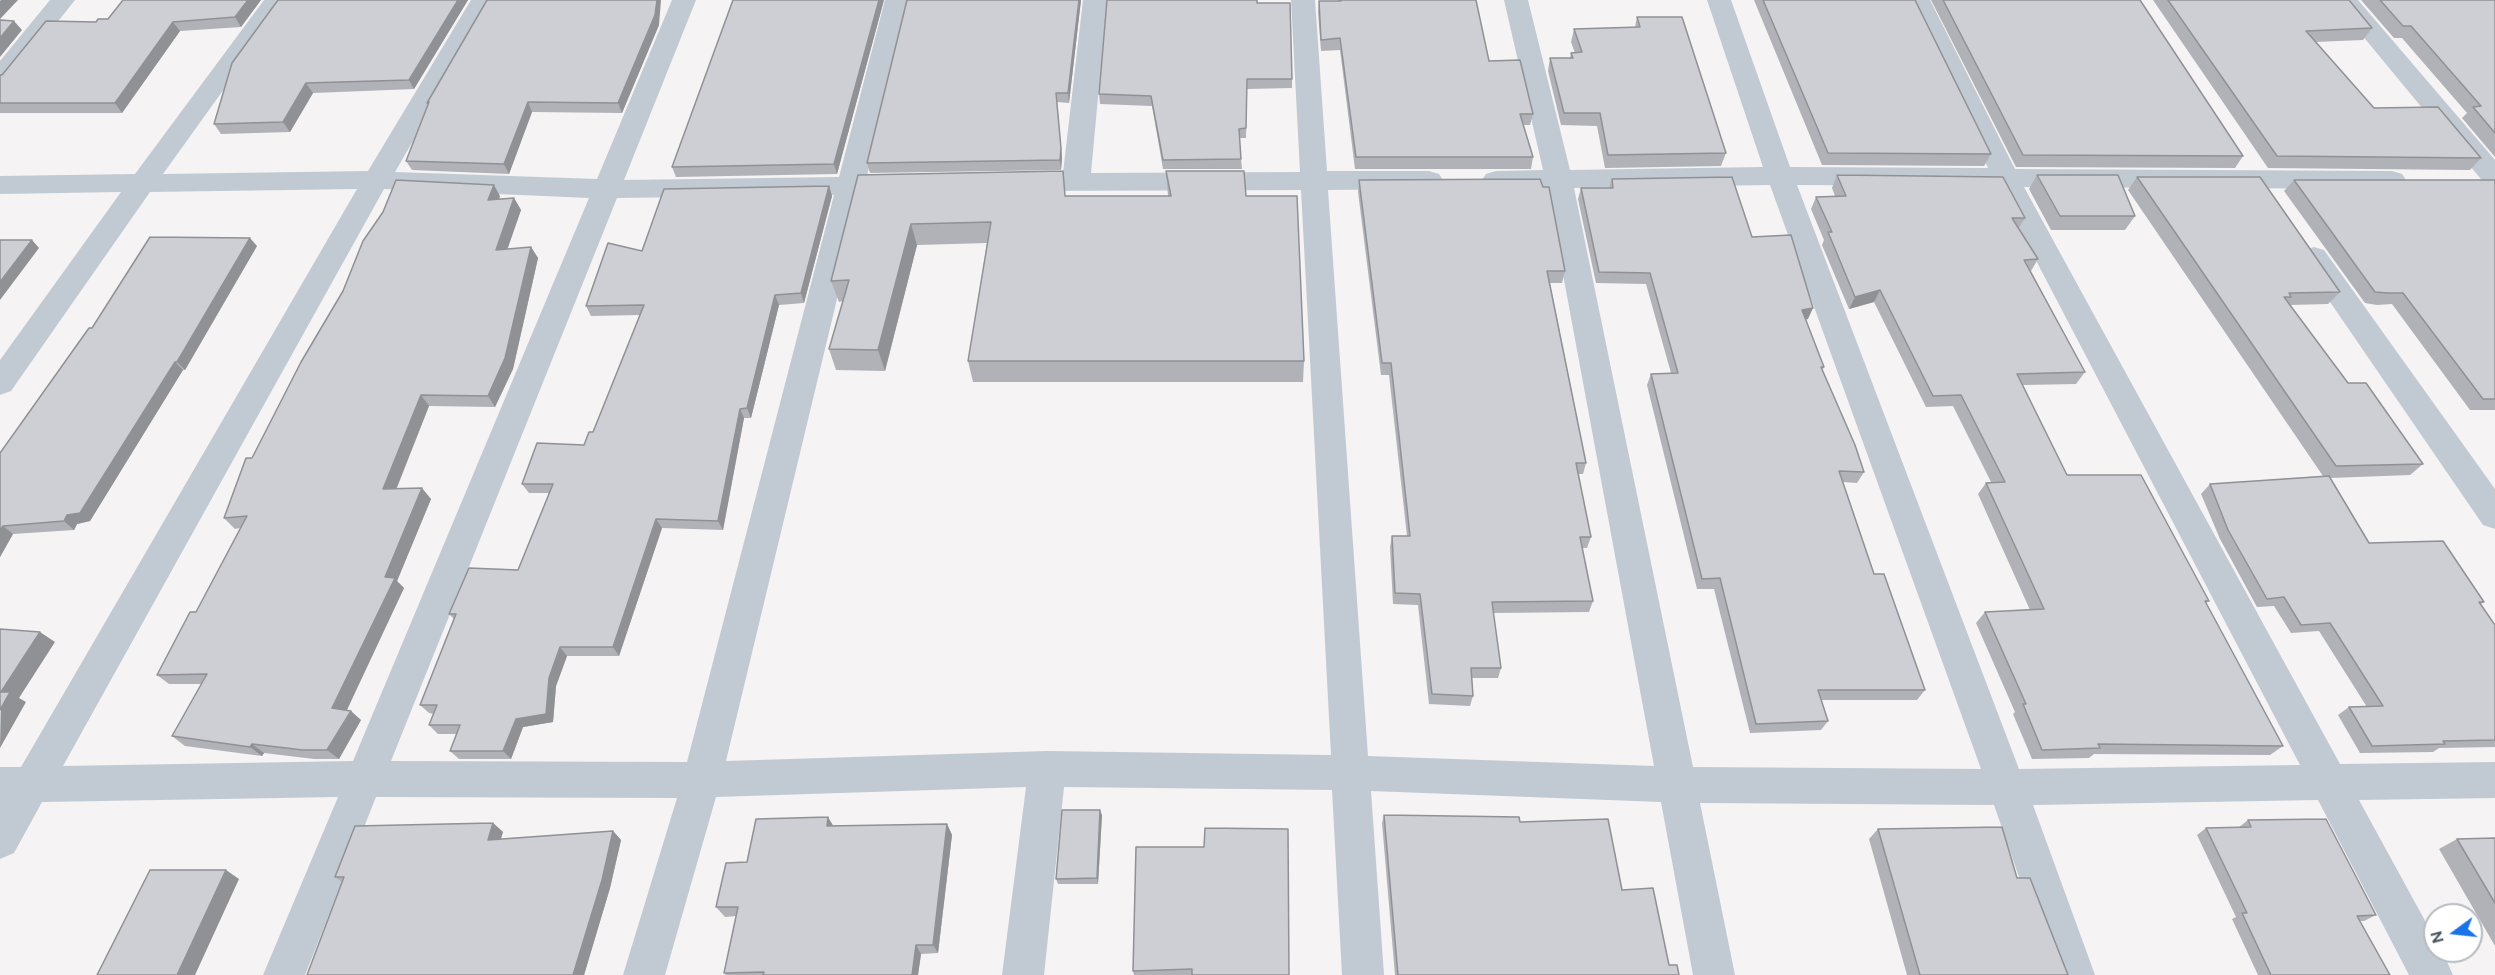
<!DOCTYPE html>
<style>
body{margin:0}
#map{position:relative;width:2495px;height:975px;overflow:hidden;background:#f5f3f3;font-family:"DM Sans",sans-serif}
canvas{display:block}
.north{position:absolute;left:2423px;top:903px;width:60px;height:60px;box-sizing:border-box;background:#fff;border:2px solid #b7bbc0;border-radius:50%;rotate:255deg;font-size:16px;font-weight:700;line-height:24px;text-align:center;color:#4a5661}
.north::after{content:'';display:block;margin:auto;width:21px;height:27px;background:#1a73e8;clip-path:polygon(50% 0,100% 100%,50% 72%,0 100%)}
</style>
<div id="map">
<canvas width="2495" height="975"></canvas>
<div class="north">N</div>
</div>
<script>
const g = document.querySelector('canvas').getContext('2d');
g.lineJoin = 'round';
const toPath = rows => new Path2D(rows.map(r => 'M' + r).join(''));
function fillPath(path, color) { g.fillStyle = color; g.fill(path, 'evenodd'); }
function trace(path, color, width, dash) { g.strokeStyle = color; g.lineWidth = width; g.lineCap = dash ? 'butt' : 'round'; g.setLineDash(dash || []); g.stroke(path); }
fillPath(toPath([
 [50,0,75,0,9,83,0,85,0,61,50,0],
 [264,0,288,0,163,174,368,171,471,0,495,0,395,172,597,179,672,0,696,0,624,180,839,177,885,0,909,0,867,176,901,176,911,179,915,185,911,191,901,194,862,195,726,761,1047,751,1331,755,1301,190,1019,191,1009,188,1005,182,1009,176,1019,173,1063,173,1083,0,1107,0,1091,173,1300,172,1291,0,1315,0,1327,171,1429,171,1439,174,1443,180,1439,186,1429,189,1328,190,1368,756,1654,766,1547,188,1496,189,1486,186,1482,180,1486,174,1496,171,1543,170,1504,0,1528,0,1570,170,1763,167,1707,0,1731,0,1790,167,1988,168,1906,0,1930,0,2015,169,2392,171,2402,174,2406,180,2402,186,2392,189,2024,187,2340,764,2495,762,2495,798,2359,800,2435,939,2435,951,2442,951,2453,975,2409,975,2318,800,2033,805,2095,975,2053,975,1994,805,1700,803,1735,975,1693,975,1661,802,1371,791,1384,975,1342,975,1332,790,1064,787,1044,975,1002,975,1026,787,716,797,665,975,623,975,677,798,376,797,305,975,263,975,338,797,42,802,14,853,0,859,0,767,21,767,357,189,150,192,11,391,0,395,0,360,121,192,0,194,0,176,135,174,264,0],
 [1770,185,1981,769,1693,767,1574,188,1770,185],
 [1797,185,1997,186,2300,765,2019,769,1797,185],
 [384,189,589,198,353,761,63,766,384,189],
 [834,195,687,762,391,761,617,198,834,195],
 [2333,0,2358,0,2495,160,2495,187,2485,184,2333,0],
 [2314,247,2324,250,2495,489,2495,529,2483,525,2304,264,2300,257,2304,250,2314,247]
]), '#c1cad2');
fillPath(toPath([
 [261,0,241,27,180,31,122,113,0,113,0,75,96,22,108,19],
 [278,0,468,0,414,89,313,93,290,132,221,134,214,124],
 [884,0,837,174,676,177,672,167],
 [1081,0,1069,103,1057,102,1062,158,1061,170,870,173,867,163],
 [1337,0,1476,0,1489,61,1533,114,1530,125,1523,125,1533,157,1531,169,1355,169,1340,50,1321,51,1318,12,1319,1,1338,1],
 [1754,0,1915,0,1991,154,1984,166,1822,165],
 [1931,0,2140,0,2243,156,2235,168,2016,167],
 [2153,0,2349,0,2372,28,2363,40,2315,42,2374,108,2481,158,2470,170,2268,168],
 [2361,0,2495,0,2495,157,2462,118,2467,113,2402,38,2394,38],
 [1257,3,1292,79,1292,88,1247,89,1246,138,1239,138,1242,169,1163,169,1152,106,1100,104,1099,94],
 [1637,17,1726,153,1721,166,1605,168,1597,126,1561,125,1548,71,1550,58,1570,58,1571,53,1575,53,1571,42,1574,29,1635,27],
 [659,25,622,113,532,112,509,174,412,170,406,161,428,105,427,103],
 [1166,171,1246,196,1304,361,1303,382,973,382,968,361,987,243,917,245,885,371,836,370,829,349,843,301,839,302,831,281,858,175,1066,196,1168,196],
 [1837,175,2025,218,2018,229,2038,259,2031,271,2085,372,2076,384,2023,385,2067,475,2209,601,2206,603,2283,746,2270,755,2094,754,2089,758,2032,759,2013,714,2015,712,1976,623,1985,612,2030,610,1978,494,1986,483,1991,482,1953,406,1926,407,1874,302,1849,309,1822,245,1824,240,1811,209,1816,197,1835,196,1832,188],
 [2037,175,2135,216,2125,230,2051,230,2029,189],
 [2137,177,2340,292,2328,304,2290,305,2348,383,2423,464,2410,475,2330,478,2369,543,2484,602,2481,604,2495,625,2495,747,2439,748,2433,752,2360,753,2338,715,2349,707,2367,707,2319,631,2291,633,2274,606,2257,607,2220,539,2201,494,2210,484,2323,476,2128,190],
 [1612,179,1752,237,1808,319,1805,319,1824,367,1822,371,1864,472,1857,483,1843,482,1874,574,1925,690,1917,700,1821,700,1828,721,1821,730,1750,733,1714,589,1697,589,1647,385,1651,374,1671,373,1646,284,1596,283,1578,199,1581,188,1609,188],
 [1359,180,1565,271,1562,283,1550,283,1586,463,1583,474,1578,474,1591,537,1587,548,1582,548,1593,601,1589,612,1493,613,1501,668,1498,678,1472,678,1473,696,1470,706,1429,704,1418,605,1393,604,1390,547,1392,536,1407,536,1389,375,1381,375,1358,192],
 [2294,180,2495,180,2495,410,2470,410,2392,304,2377,305,2365,303,2284,191],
 [829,186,832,196,804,303,779,305,751,418,744,418,723,530,662,528,619,656,567,656,556,686,553,722,523,727,511,759,459,759,450,751,457,734,438,734,429,725,434,714,429,713,420,705,454,619,449,614,518,570,549,493,529,493,522,484,584,445,593,432,640,315,591,316,586,306],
 [500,196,499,199,514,198,521,210,507,249,531,247,538,258,513,369,495,407,429,406,397,488,431,499,397,581,404,588,347,710,361,720,339,759,314,759,264,753,262,756,185,746,172,736,202,684,169,684,157,675,196,612,240,528,235,529,224,518,252,458],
 [257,246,185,370,183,370,90,521,77,524,74,530,13,534,0,557,0,453,92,328],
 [1102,815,1098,884,1058,884,1056,879],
 [1384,815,1520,822,1622,890,1669,965,1679,975,1395,975,1382,823],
 [2248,820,2376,915,2364,921,2360,921,2390,975,2258,975,2232,919,2236,917,2197,835,2206,828,2238,828],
 [493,823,503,832,500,839,613,831,621,840,610,888,584,975,307,975,342,882,335,877],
 [947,824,952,835,938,953,921,954,918,975,726,975,724,973,736,916,725,917,716,907,747,862,834,826],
 [1878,829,2017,878,2068,975,1907,975,1869,839],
 [2495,838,2495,946,2439,849,2457,839],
 [1136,847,1289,975,1134,975,1133,971]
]), '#b0b2b7');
fillPath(toPath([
 [1,0,18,0,0,19,0,1],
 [248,0,261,0,241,27,235,17],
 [458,0,468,0,414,89,409,80],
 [657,0,661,0,659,25,622,113,618,103],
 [879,0,884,0,837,174,834,164],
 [1079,0,1081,0,1069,103,1068,93],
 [14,21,22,30,0,57,0,38],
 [173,22,180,31,122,113,115,103],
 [306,83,313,93,290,132,283,122],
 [528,102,532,112,509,174,504,164],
 [1057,102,1062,158,1061,170,1060,160],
 [494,185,500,196,495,211,488,200],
 [829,186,832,196,804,303,801,293],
 [514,198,521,210,503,262,496,250],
 [911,224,917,245,885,371,878,350],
 [250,238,257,246,185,370,177,362],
 [32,240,39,248,0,300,0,282],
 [531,247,538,258,513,369,495,407,488,396],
 [1880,290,1874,302,1849,309,1855,297],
 [775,295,779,305,751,418,747,408],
 [1813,308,1808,319,1797,322,1802,310],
 [175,362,183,370,90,521,77,524,74,530,64,521,67,515],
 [421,395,429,406,392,499,383,489],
 [740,409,744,418,723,530,718,521],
 [422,488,431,499,397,581,404,588,343,718,332,708,385,577],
 [656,519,662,528,619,656,613,647],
 [3,526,13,534,0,557,0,531],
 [40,632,55,642,19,698,26,702,0,748,1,692],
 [560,647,567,656,556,686,553,722,523,727,511,759,503,751,516,719,549,678],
 [351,711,361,720,339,759,327,750],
 [252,744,264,753,262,756,250,747],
 [1100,810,1102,815,1098,884,1097,878],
 [828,817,834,827,827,826],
 [493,823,503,832,498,849,488,840],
 [947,824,952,835,938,953,933,945],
 [613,831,621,840,610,888,584,975,573,975],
 [226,870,239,879,195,975,177,975],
 [916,945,921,954,918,975,912,975]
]), '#909195');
const building = toPath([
 [123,0,248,0,235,17,173,22,115,103,0,103,0,75,2,75,46,21,96,22,98,19,108,19,123,0],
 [278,0,458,0,409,80,306,83,283,122,214,124,232,63,278,0],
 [487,0,657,0,655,15,618,103,528,102,504,164,406,161,429,102,427,103,487,0],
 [733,0,879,0,834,164,672,167,733,0],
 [907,0,1079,0,1068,93,1056,93,1061,148,1060,160,867,163,907,0],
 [1107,0,1257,0,1257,3,1290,3,1292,79,1247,79,1246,128,1239,129,1241,159,1163,160,1151,96,1099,94,1107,0],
 [1340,0,1476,0,1489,61,1520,60,1533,114,1520,114,1533,157,1356,157,1340,38,1321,40,1319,1,1341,1,1340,0],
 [1763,0,1915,0,1991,154,1828,153,1763,0],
 [1943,0,2140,0,2243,156,2023,155,1943,0],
 [2168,0,2349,0,2372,28,2306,31,2374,108,2438,107,2481,158,2277,156,2168,0],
 [2380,0,2495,0,2495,133,2473,107,2481,106,2411,26,2403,26,2380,0],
 [1637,17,1682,17,1726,153,1608,155,1600,113,1564,113,1550,58,1573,58,1571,53,1582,52,1574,29,1640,27,1637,17],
 [0,20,14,21,0,38,0,20],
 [1063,171,1065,196,1171,196,1166,171,1244,171,1246,196,1297,196,1304,361,968,361,991,222,911,224,878,350,829,349,849,280,831,281,858,175,1063,171],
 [1837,175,2003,177,2025,218,2012,218,2038,259,2024,260,2085,372,2017,374,2067,475,2141,475,2209,601,2205,601,2283,746,2098,744,2100,748,2042,750,2023,704,2026,704,1985,612,2044,609,1986,483,2005,482,1961,395,1933,396,1880,290,1855,297,1828,232,1832,232,1816,197,1846,196,1837,175],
 [2037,175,2118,175,2135,216,2060,216,2037,175],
 [1732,177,1752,237,1791,235,1813,308,1802,310,1824,367,1821,367,1855,445,1864,472,1839,471,1874,574,1884,574,1925,690,1818,690,1828,721,1756,724,1720,578,1702,579,1651,374,1678,373,1650,273,1599,272,1581,188,1613,188,1612,179,1732,177],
 [2137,177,2260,177,2340,292,2289,293,2291,297,2284,297,2348,383,2366,383,2423,464,2336,466,2137,177],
 [1540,179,1543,187,1549,187,1565,271,1547,271,1586,463,1576,463,1591,537,1580,537,1593,601,1492,602,1501,668,1471,668,1473,696,1432,694,1420,594,1395,593,1392,536,1410,536,1391,363,1382,363,1359,180,1540,179],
 [396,180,494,185,488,200,514,198,496,250,531,247,505,358,488,396,421,395,383,489,422,488,385,577,395,578,332,708,351,711,327,750,303,750,252,744,250,747,172,736,207,674,157,675,190,612,196,612,247,516,224,518,246,458,252,458,301,362,343,291,363,241,383,212,396,180],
 [2294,180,2495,180,2495,399,2483,399,2403,293,2388,293,2375,292,2294,180],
 [829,186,801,293,775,295,747,408,740,409,718,521,656,519,613,647,560,647,549,678,546,714,516,719,503,751,450,751,460,725,429,725,437,705,420,705,456,614,449,614,469,568,518,570,553,484,522,484,537,443,584,445,589,432,593,432,644,305,586,306,608,243,642,251,664,189,829,186],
 [150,237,250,238,177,362,175,362,80,513,67,515,64,521,3,526,0,531,0,453,89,328,92,328,150,237],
 [0,240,32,240,0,282,0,240],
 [2329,476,2369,543,2443,541,2484,602,2479,602,2495,625,2495,740,2443,741,2445,744,2372,746,2349,707,2383,706,2330,623,2301,625,2284,597,2267,599,2228,530,2210,484,2329,476],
 [0,629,40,632,1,692,10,692,0,710,0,629],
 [1062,810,1100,810,1097,878,1056,879,1062,810],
 [1384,815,1519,817,1520,822,1608,819,1622,890,1653,888,1669,965,1677,965,1679,975,1398,975,1384,815],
 [828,817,827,826,947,824,933,945,916,945,912,975,763,975,764,972,724,973,738,907,716,907,726,863,747,862,756,819,828,817],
 [2326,819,2376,915,2357,916,2390,975,2271,975,2242,913,2247,913,2206,828,2251,827,2248,820,2326,819],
 [493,823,488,840,613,831,602,880,573,975,307,975,344,877,335,877,355,826,493,823],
 [2002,827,2017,878,2030,878,2068,975,1920,975,1878,829,2002,827],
 [1205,828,1288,829,1289,975,1192,975,1192,969,1133,971,1136,847,1204,847,1205,828],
 [2495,838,2495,903,2457,839,2495,838],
 [150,870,226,870,177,975,97,975,150,870]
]);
fillPath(building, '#cdcfd5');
trace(building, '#909195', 1.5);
</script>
